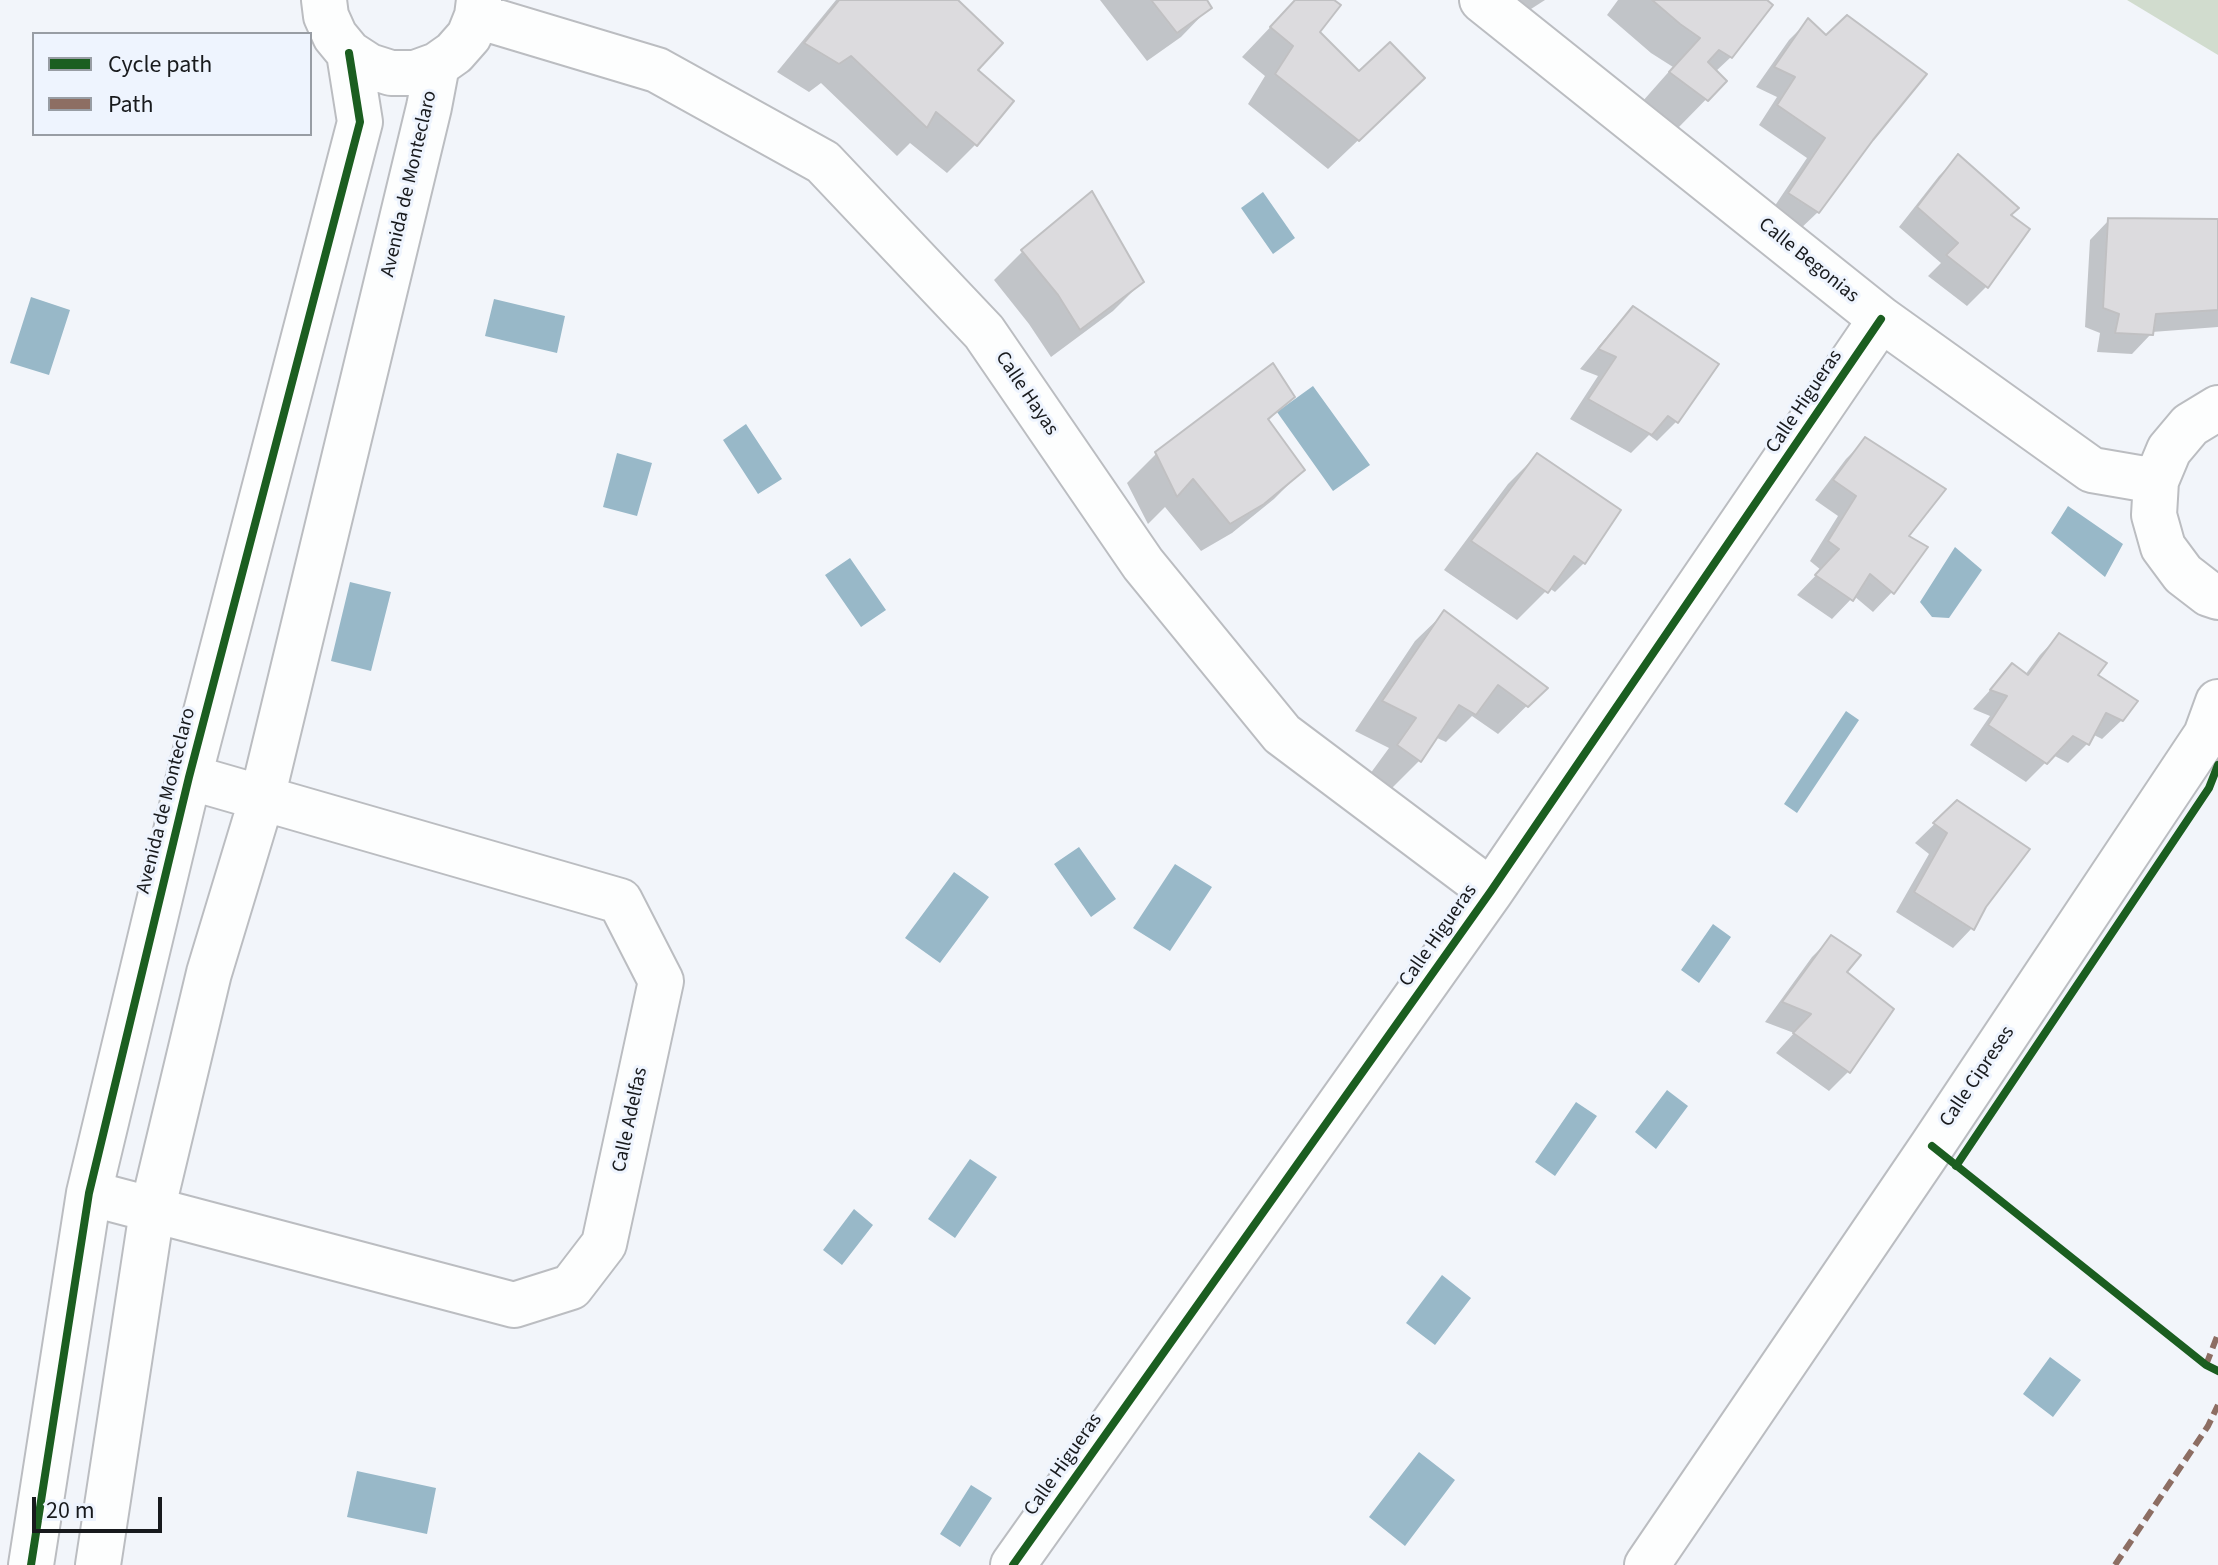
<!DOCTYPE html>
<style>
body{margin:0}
#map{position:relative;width:2218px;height:1565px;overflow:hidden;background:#f2f5fa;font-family:"Source Sans 3",sans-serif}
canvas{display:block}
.legend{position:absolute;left:32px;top:32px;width:280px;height:104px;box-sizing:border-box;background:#eef4fe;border:2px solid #989da4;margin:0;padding:10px 14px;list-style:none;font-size:24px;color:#181a1d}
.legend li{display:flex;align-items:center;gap:16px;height:40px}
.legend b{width:40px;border:2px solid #989da4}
.scale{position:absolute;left:32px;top:1497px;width:130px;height:36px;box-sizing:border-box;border:4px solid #181a1d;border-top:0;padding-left:10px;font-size:24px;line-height:28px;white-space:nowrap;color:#181a1d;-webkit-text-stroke:6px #eef4fe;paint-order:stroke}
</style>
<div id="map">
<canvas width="2218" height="1565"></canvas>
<ul class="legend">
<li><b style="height:10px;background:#1b5e20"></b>Cycle path</li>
<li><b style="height:10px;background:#8d6e63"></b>Path</li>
</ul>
<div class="scale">20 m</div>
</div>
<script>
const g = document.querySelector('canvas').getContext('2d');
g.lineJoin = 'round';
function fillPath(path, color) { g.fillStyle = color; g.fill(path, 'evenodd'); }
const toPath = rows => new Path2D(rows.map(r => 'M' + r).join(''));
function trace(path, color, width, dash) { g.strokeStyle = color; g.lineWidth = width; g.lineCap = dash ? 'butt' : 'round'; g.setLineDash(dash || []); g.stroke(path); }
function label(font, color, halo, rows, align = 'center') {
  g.font = font + ' "Source Sans 3",sans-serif'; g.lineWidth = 6; g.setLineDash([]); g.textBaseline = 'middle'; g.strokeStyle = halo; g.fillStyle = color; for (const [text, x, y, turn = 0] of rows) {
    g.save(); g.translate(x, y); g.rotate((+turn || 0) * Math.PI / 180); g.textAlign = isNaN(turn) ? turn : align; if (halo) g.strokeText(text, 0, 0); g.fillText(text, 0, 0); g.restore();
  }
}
fillPath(toPath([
 [2127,0,2218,0,2218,55]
]), '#d1dcce');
fillPath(toPath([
 [1263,192,1295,238,1273,254,1241,208],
 [31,297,70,310,49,375,10,363],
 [494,299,565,316,557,353,485,336],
 [1313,386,1370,465,1333,491,1277,412],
 [746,424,782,479,758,494,723,440],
 [617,453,652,463,637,516,603,507],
 [2068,506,2123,544,2105,577,2051,533],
 [1955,547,1982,570,1949,618,1932,617,1920,602],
 [850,558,886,610,861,627,825,575],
 [350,582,391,592,371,671,331,661],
 [1846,711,1859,720,1797,813,1784,804],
 [1079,847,1116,899,1091,917,1054,864],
 [1175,864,1212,887,1170,951,1133,928],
 [954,872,989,897,940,963,905,938],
 [1713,924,1731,937,1699,983,1681,970],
 [1667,1090,1688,1106,1656,1149,1635,1132],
 [1576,1102,1597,1116,1555,1176,1535,1162],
 [970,1159,997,1177,955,1238,928,1219],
 [854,1209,873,1225,842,1265,823,1250],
 [1442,1275,1471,1298,1435,1345,1406,1323],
 [2050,1357,2081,1380,2053,1417,2023,1394],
 [1419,1452,1455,1480,1405,1546,1369,1517],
 [357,1471,436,1488,427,1534,347,1517],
 [971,1485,992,1498,960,1547,940,1534]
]), '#98b8c8');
fillPath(toPath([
 [836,0,955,0,976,144,947,173,910,143,897,156,821,83,809,92,777,72],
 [1100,0,1205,0,1209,8,1181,37,1147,61],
 [1296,0,1331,0,1318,32,1393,107,1328,169,1248,104,1265,76,1242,57],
 [1502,0,1545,0,1520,16],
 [1618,0,1765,0,1770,6,1731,57,1715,72,1724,81,1678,128,1642,102,1673,67,1651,53,1607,15],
 [1808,21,1826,38,1872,139,1818,212,1798,231,1770,213,1807,158,1759,125,1777,97,1756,87,1789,40],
 [1958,157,2009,216,2027,229,1986,287,1967,306,1928,276,1941,263,1899,227,1939,176],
 [2109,220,2218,221,2218,327,2152,332,2151,334,2132,354,2097,352,2100,333,2085,327,2090,240],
 [1023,251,1142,282,1113,311,1051,357,1029,324,994,280],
 [1633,309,1716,365,1676,422,1657,441,1649,435,1631,453,1570,419,1598,376,1580,369,1614,328],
 [1292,396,1267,422,1303,470,1274,499,1232,533,1201,551,1165,507,1148,524,1127,483,1156,454],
 [1865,440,1906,536,1892,592,1873,612,1854,596,1832,619,1797,595,1821,570,1810,561,1838,516,1815,500,1846,459],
 [1537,455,1584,563,1555,592,1549,588,1517,620,1444,570,1508,484],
 [1444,613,1545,688,1498,734,1472,716,1446,742,1435,737,1420,760,1391,789,1370,774,1389,748,1355,731,1415,641],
 [2059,635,2095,676,2122,720,2102,739,2092,734,2088,743,2068,763,2053,755,2026,782,1970,745,1990,716,1973,709,2012,666,2025,675,2040,655],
 [1957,802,1985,906,1972,928,1953,948,1896,912,1929,854,1915,843],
 [1831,938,1844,972,1891,1010,1848,1072,1829,1091,1776,1053,1794,1033,1765,1022,1812,957]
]), '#0003');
const building = toPath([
 [839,0,958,0,1003,43,978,70,1014,101,977,146,936,112,927,128,851,56,839,64,804,43,839,0],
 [1151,0,1207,0,1212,8,1177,33,1151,0],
 [1295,0,1334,0,1341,5,1320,32,1359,71,1390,42,1425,78,1359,141,1275,74,1293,46,1270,27,1295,0],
 [1652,0,1767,0,1773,5,1732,58,1719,50,1708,62,1727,81,1708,101,1669,72,1700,38,1680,24,1652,0],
 [1847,15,1927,74,1873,140,1819,213,1788,193,1825,138,1777,105,1795,77,1774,67,1808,18,1826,35,1847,15],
 [1958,154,2019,208,2011,215,2030,229,1988,288,1946,255,1958,243,1917,207,1958,154],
 [1092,191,1144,282,1080,330,1058,295,1021,250,1092,191],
 [2108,218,2218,219,2218,310,2156,314,2153,335,2115,333,2119,314,2103,308,2108,218],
 [1633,306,1719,364,1678,423,1668,416,1652,435,1588,399,1616,357,1598,349,1633,306],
 [1273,363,1295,397,1268,419,1305,470,1264,504,1230,524,1193,479,1177,497,1155,452,1273,363],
 [1865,437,1946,489,1909,536,1928,547,1894,594,1870,574,1853,601,1815,575,1839,549,1828,541,1856,496,1833,480,1865,437],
 [1537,453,1621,510,1585,564,1574,556,1548,593,1471,541,1537,453],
 [1444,610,1548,688,1528,707,1498,685,1476,715,1459,705,1421,762,1397,745,1416,718,1382,701,1444,610],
 [2059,633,2107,663,2098,675,2138,701,2123,721,2106,713,2089,745,2073,736,2047,764,1988,725,2007,696,1990,690,2012,663,2028,675,2059,633],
 [1957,800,2030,849,1986,907,1974,930,1914,892,1947,833,1933,823,1957,800],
 [1831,935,1861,955,1847,972,1894,1009,1850,1073,1793,1033,1811,1014,1782,1002,1831,935]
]);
fillPath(building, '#dcdbde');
trace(building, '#c0c0c2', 2);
const minor = toPath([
 [324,0,326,16,335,36,349,53,369,66,391,73,415,73,437,65,454,53,469,36,477,16,479,0],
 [1482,0,1881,319,2092,470,2156,481],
 [477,16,657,70,823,162,984,332,1143,564,1282,734,1491,891],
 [2218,408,2190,425,2169,450,2156,481,2154,515,2163,547,2183,574,2209,594,2218,597],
 [89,1193,514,1305,571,1287,604,1244,661,981,620,901,189,777],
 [31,1565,89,1193,189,777,360,122,349,53],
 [98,1565,152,1211,209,973,262,798,429,107,437,65],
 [1013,1565,1491,891,1881,319],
 [1647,1565,1932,1146,2206,735,2218,702]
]);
trace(minor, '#bbbdc1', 48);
trace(minor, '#fdfefe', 44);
trace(toPath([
 [2206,1365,2218,1334],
 [2115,1565,2208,1426,2218,1405]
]), '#8d6e63', 6, [12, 6]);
trace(toPath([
 [1932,1146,2206,1365,2218,1371],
 [1956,1166,2209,788,2218,765],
 [31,1565,89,1193,189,777,360,122,349,53],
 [1013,1565,1491,891,1881,319]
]), '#1b5e20', 8);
label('20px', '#181a1d', '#eef4fe', [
 ["Avenida de Monteclaro",410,184,-77],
 ["Calle Begonias",1808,261,39],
 ["Calle Hayas",1026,394,56],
 ["Calle Higueras",1805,402,-56],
 ["Avenida de Monteclaro",167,801,-76],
 ["Calle Higueras",1439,936,-55],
 ["Calle Cipreses",1978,1077,-56],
 ["Calle Adelfas",631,1120,-78],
 ["Calle Higueras",1064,1465,-55]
]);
</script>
